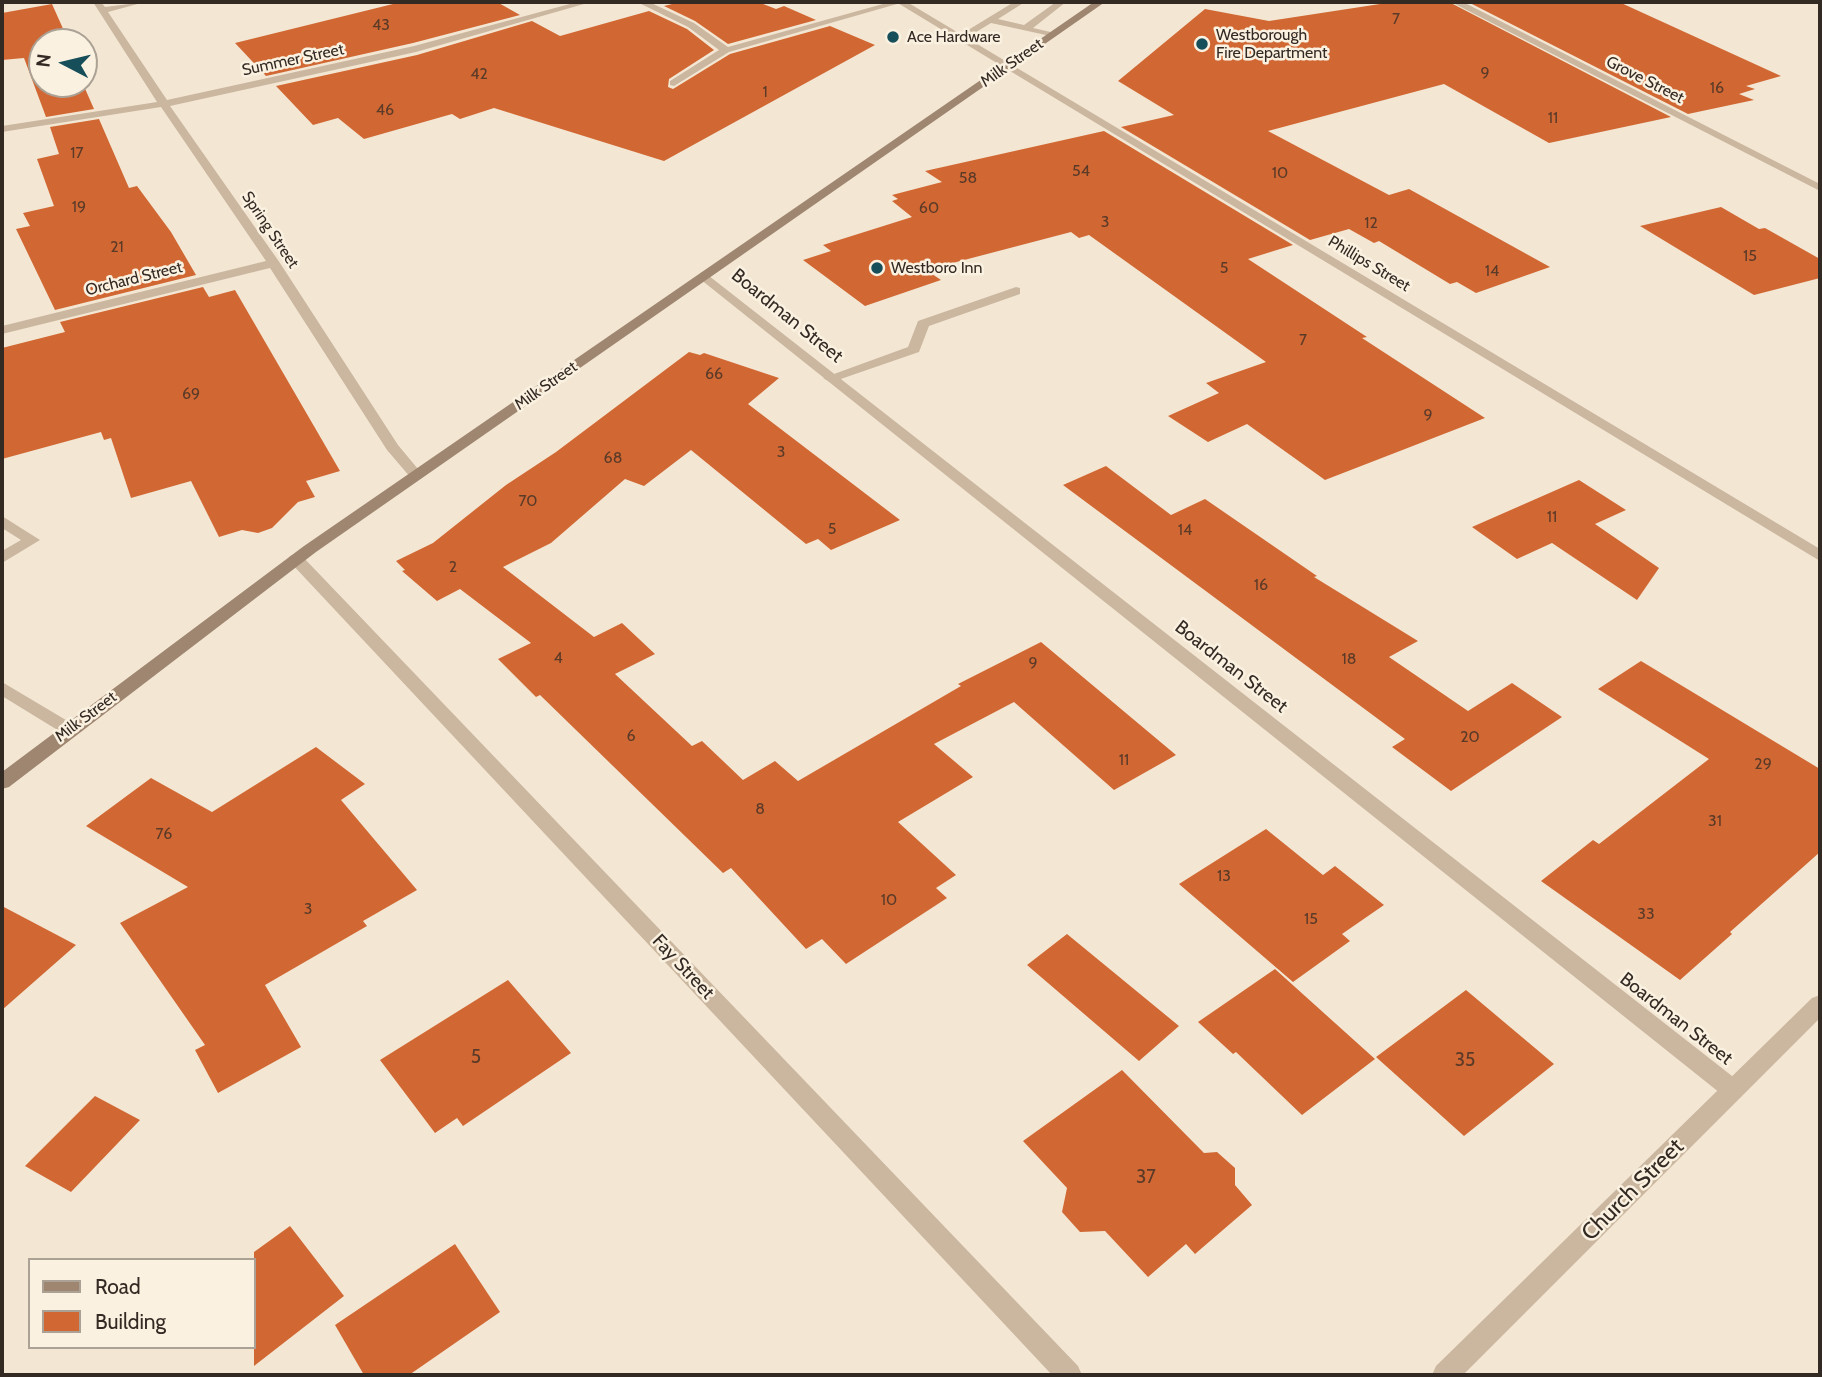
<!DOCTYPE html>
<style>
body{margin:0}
#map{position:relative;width:1822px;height:1377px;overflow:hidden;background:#f3e7d4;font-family:Cabin,sans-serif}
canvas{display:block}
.frame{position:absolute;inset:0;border:4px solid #342a24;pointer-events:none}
.legend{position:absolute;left:28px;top:1258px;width:228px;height:91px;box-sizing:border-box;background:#faf1e0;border:2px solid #aba195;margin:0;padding:9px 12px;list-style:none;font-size:21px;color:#342a24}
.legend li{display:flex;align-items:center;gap:14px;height:35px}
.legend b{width:35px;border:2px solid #aba195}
.north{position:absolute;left:28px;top:28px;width:70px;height:70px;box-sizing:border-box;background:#faf1e0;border:2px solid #aba195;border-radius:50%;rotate:277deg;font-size:19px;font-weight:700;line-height:28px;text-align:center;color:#342a24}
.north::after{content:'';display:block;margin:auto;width:24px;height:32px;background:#164e59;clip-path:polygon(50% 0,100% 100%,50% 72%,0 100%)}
</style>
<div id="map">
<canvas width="1822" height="1377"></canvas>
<div class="frame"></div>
<ul class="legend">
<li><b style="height:9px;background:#9f8671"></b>Road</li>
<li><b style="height:19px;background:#d16833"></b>Building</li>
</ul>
<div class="north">N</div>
</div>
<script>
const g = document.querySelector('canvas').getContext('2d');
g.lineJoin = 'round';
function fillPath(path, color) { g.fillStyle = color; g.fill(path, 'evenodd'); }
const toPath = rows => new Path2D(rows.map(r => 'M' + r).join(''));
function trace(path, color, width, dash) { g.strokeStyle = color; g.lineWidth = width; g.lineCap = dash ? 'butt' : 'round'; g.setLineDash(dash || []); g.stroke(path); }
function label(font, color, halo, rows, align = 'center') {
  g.font = font + ' Cabin,sans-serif'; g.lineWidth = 5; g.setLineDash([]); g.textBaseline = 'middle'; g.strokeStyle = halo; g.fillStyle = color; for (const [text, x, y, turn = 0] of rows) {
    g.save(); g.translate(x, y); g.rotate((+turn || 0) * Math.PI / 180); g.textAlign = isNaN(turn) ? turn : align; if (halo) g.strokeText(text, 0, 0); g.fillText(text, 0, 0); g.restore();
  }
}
fillPath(toPath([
 [401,2,497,2,520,15,413,43,266,76,235,43],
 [680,2,758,2,776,9,784,6,816,20,728,44,695,21,664,6],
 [1393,2,1449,2,1671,117,1549,143,1444,84,1268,131,1389,195,1409,189,1550,267,1476,293,1457,282,1450,284,1379,241,1374,243,1349,229,1310,240,1121,127,1174,115,1118,81,1205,9,1269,21],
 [1468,2,1619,2,1781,76,1746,86,1755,89,1739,94,1754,100,1688,114],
 [52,4,69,42,42,42,42,84,83,84,94,109,46,117,24,58,2,60,2,13],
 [649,11,687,29,714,50,669,79,668,87,673,89,730,54,830,26,875,45,664,161,494,108,460,119,452,114,364,139,338,118,313,125,276,86,417,55,532,21,560,36],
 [99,119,129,188,137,186,171,232,196,275,55,310,16,229,30,226,23,213,54,206,37,159,59,154,50,127],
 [1104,131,1293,245,1248,259,1367,337,1362,338,1485,418,1325,480,1247,424,1208,442,1168,416,1219,393,1206,383,1266,362,1089,235,1079,238,1071,232,926,270,941,280,865,306,803,260,831,251,823,245,912,217,892,201,898,199,892,195,942,182,925,171],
 [1721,207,1759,229,1765,228,1820,259,1820,278,1754,295,1640,226],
 [203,287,209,297,235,290,340,471,306,481,315,497,298,502,272,528,258,533,242,530,219,537,191,481,131,498,111,438,104,440,101,432,2,459,2,348,65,332,60,322],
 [689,352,700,355,704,353,779,378,748,404,900,520,831,550,818,539,806,544,691,450,644,486,625,479,551,543,503,567,594,637,622,623,655,654,615,674,692,746,702,741,743,780,775,761,798,781,961,686,958,684,1041,642,1176,755,1114,790,1014,702,934,744,973,777,898,822,956,875,936,888,947,898,846,964,822,939,806,949,731,868,723,873,540,695,536,697,498,659,531,643,460,589,437,601,402,571,405,570,396,561,433,543,506,485,556,452],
 [1106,466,1171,515,1205,499,1317,576,1314,577,1418,641,1389,657,1468,711,1512,683,1562,717,1451,791,1392,747,1405,739,1063,485],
 [1579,480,1626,510,1595,524,1659,568,1637,600,1552,543,1517,559,1472,527],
 [1641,661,1820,769,1820,852,1730,932,1732,934,1680,980,1541,881,1593,840,1599,844,1709,759,1598,689],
 [316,747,365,784,341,800,417,890,363,921,367,926,265,985,301,1047,218,1093,195,1050,205,1045,120,923,188,887,86,826,151,778,212,812],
 [1266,829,1323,875,1335,866,1384,905,1342,934,1350,941,1293,982,1179,884],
 [2,906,76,945,2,1010],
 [1067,934,1179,1026,1139,1061,1027,965],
 [1275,969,1375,1059,1302,1115,1236,1052,1233,1054,1198,1022],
 [508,980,571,1053,463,1126,457,1118,435,1133,380,1060],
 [1466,990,1554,1064,1464,1136,1376,1057],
 [1122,1070,1204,1153,1217,1152,1235,1168,1235,1185,1252,1205,1195,1254,1186,1244,1148,1277,1105,1231,1080,1232,1062,1212,1067,1188,1023,1141],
 [95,1096,140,1120,71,1192,25,1166],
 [290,1226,344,1296,254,1366,254,1252],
 [455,1244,500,1312,409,1375,364,1375,335,1325]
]), '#d16833');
fillPath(toPath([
 [637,2,649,2,694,23,728,47,890,2,904,2,729,52,674,86,670,85,670,81,719,50,688,27,637,2],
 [1014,2,1025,2,998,19,1024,25,1056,2,1066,2,1033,28,1055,33,1055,37,991,23,963,40,955,38,1014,2],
 [1016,287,1020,288,1020,294,929,326,919,352,835,381,830,382,823,378,908,347,918,321,1016,287],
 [2,516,40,540,2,563,2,551,21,540,2,528,2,516],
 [2,682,76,726,79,730,76,734,64,734,2,696,2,682]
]), '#cbb7a0');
fillPath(toPath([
 [93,2,101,2,105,7,145,2,108,12,167,100,414,46,577,2,591,2,416,52,170,106,280,263,398,445,423,475,421,478,411,478,387,450,270,268,2,334,2,326,266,261,161,107,2,132,2,126,157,102,93,2],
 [896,2,907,2,1820,549,1820,561,896,2],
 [1451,2,1463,2,1820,184,1820,191,1451,2],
 [704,272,1741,1083,1744,1090,1741,1097,1733,1100,1725,1097,700,279,700,273,704,272],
 [296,554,302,556,1078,1366,1082,1375,1052,1375,290,562,288,559,290,556,296,554]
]), '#cbb7a0');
fillPath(toPath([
 [1820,995,1820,1018,1463,1375,1432,1375,1436,1366,1812,998,1820,995]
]), '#cbb7a0');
fillPath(toPath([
 [1094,2,1105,2,316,552,9,787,2,789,2,772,304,546,1094,2]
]), '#9f8671');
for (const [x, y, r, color] of [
 [893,37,7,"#164e59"],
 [1202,44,7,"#164e59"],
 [877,268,7,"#164e59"]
]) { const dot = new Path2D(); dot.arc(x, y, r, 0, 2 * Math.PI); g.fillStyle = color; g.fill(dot); trace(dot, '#faf1e0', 2.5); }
label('16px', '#5b3a28', null, [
 ["7",1396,19],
 ["43",381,25],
 ["9",1485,73],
 ["42",479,74],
 ["16",1717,88],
 ["1",765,92],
 ["46",385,110],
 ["11",1553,118],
 ["17",77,153],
 ["54",1081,171],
 ["10",1280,173],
 ["58",968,178],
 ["19",79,207],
 ["60",929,208],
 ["3",1105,222],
 ["12",1371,223],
 ["21",117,247],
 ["15",1750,256],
 ["5",1224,268],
 ["14",1492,271],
 ["7",1303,340],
 ["66",714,374],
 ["69",191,394],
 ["9",1428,415],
 ["3",781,452],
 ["68",613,458],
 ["70",528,501],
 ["11",1552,517],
 ["5",832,529],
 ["14",1185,530],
 ["2",453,567],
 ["16",1261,585],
 ["4",558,658],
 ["18",1349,659],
 ["9",1033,663],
 ["6",631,736],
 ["20",1470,737],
 ["11",1124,760],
 ["29",1763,764],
 ["8",760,809],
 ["31",1715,821],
 ["76",164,834],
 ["13",1224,876],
 ["10",889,900],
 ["3",308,909],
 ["33",1646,914],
 ["15",1311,919]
]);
label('16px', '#342a24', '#faf1e0', [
 ["Westborough",1216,35],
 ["Fire Department",1216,53],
 ["Ace Hardware",907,37],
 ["Westboro Inn",891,268]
], 'left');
label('16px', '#342a24', '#faf1e0', [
 ["Summer Street",293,60,-12],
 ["Milk Street",1012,63,-35],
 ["Grove Street",1645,80,27],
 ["Spring Street",270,230,56],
 ["Phillips Street",1369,264,31],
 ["Orchard Street",134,279,-14],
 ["Milk Street",546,386,-35],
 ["Milk Street",86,717,-37]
]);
label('19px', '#342a24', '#faf1e0', [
 ["Boardman Street",787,316,39],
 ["Boardman Street",1231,667,38],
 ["Fay Street",683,967,47],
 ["Boardman Street",1676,1019,38]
]);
label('19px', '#5b3a28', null, [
 ["5",476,1057],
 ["35",1465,1060],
 ["37",1146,1177]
]);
label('23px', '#342a24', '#faf1e0', [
 ["Church Street",1633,1190,-45]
]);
</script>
